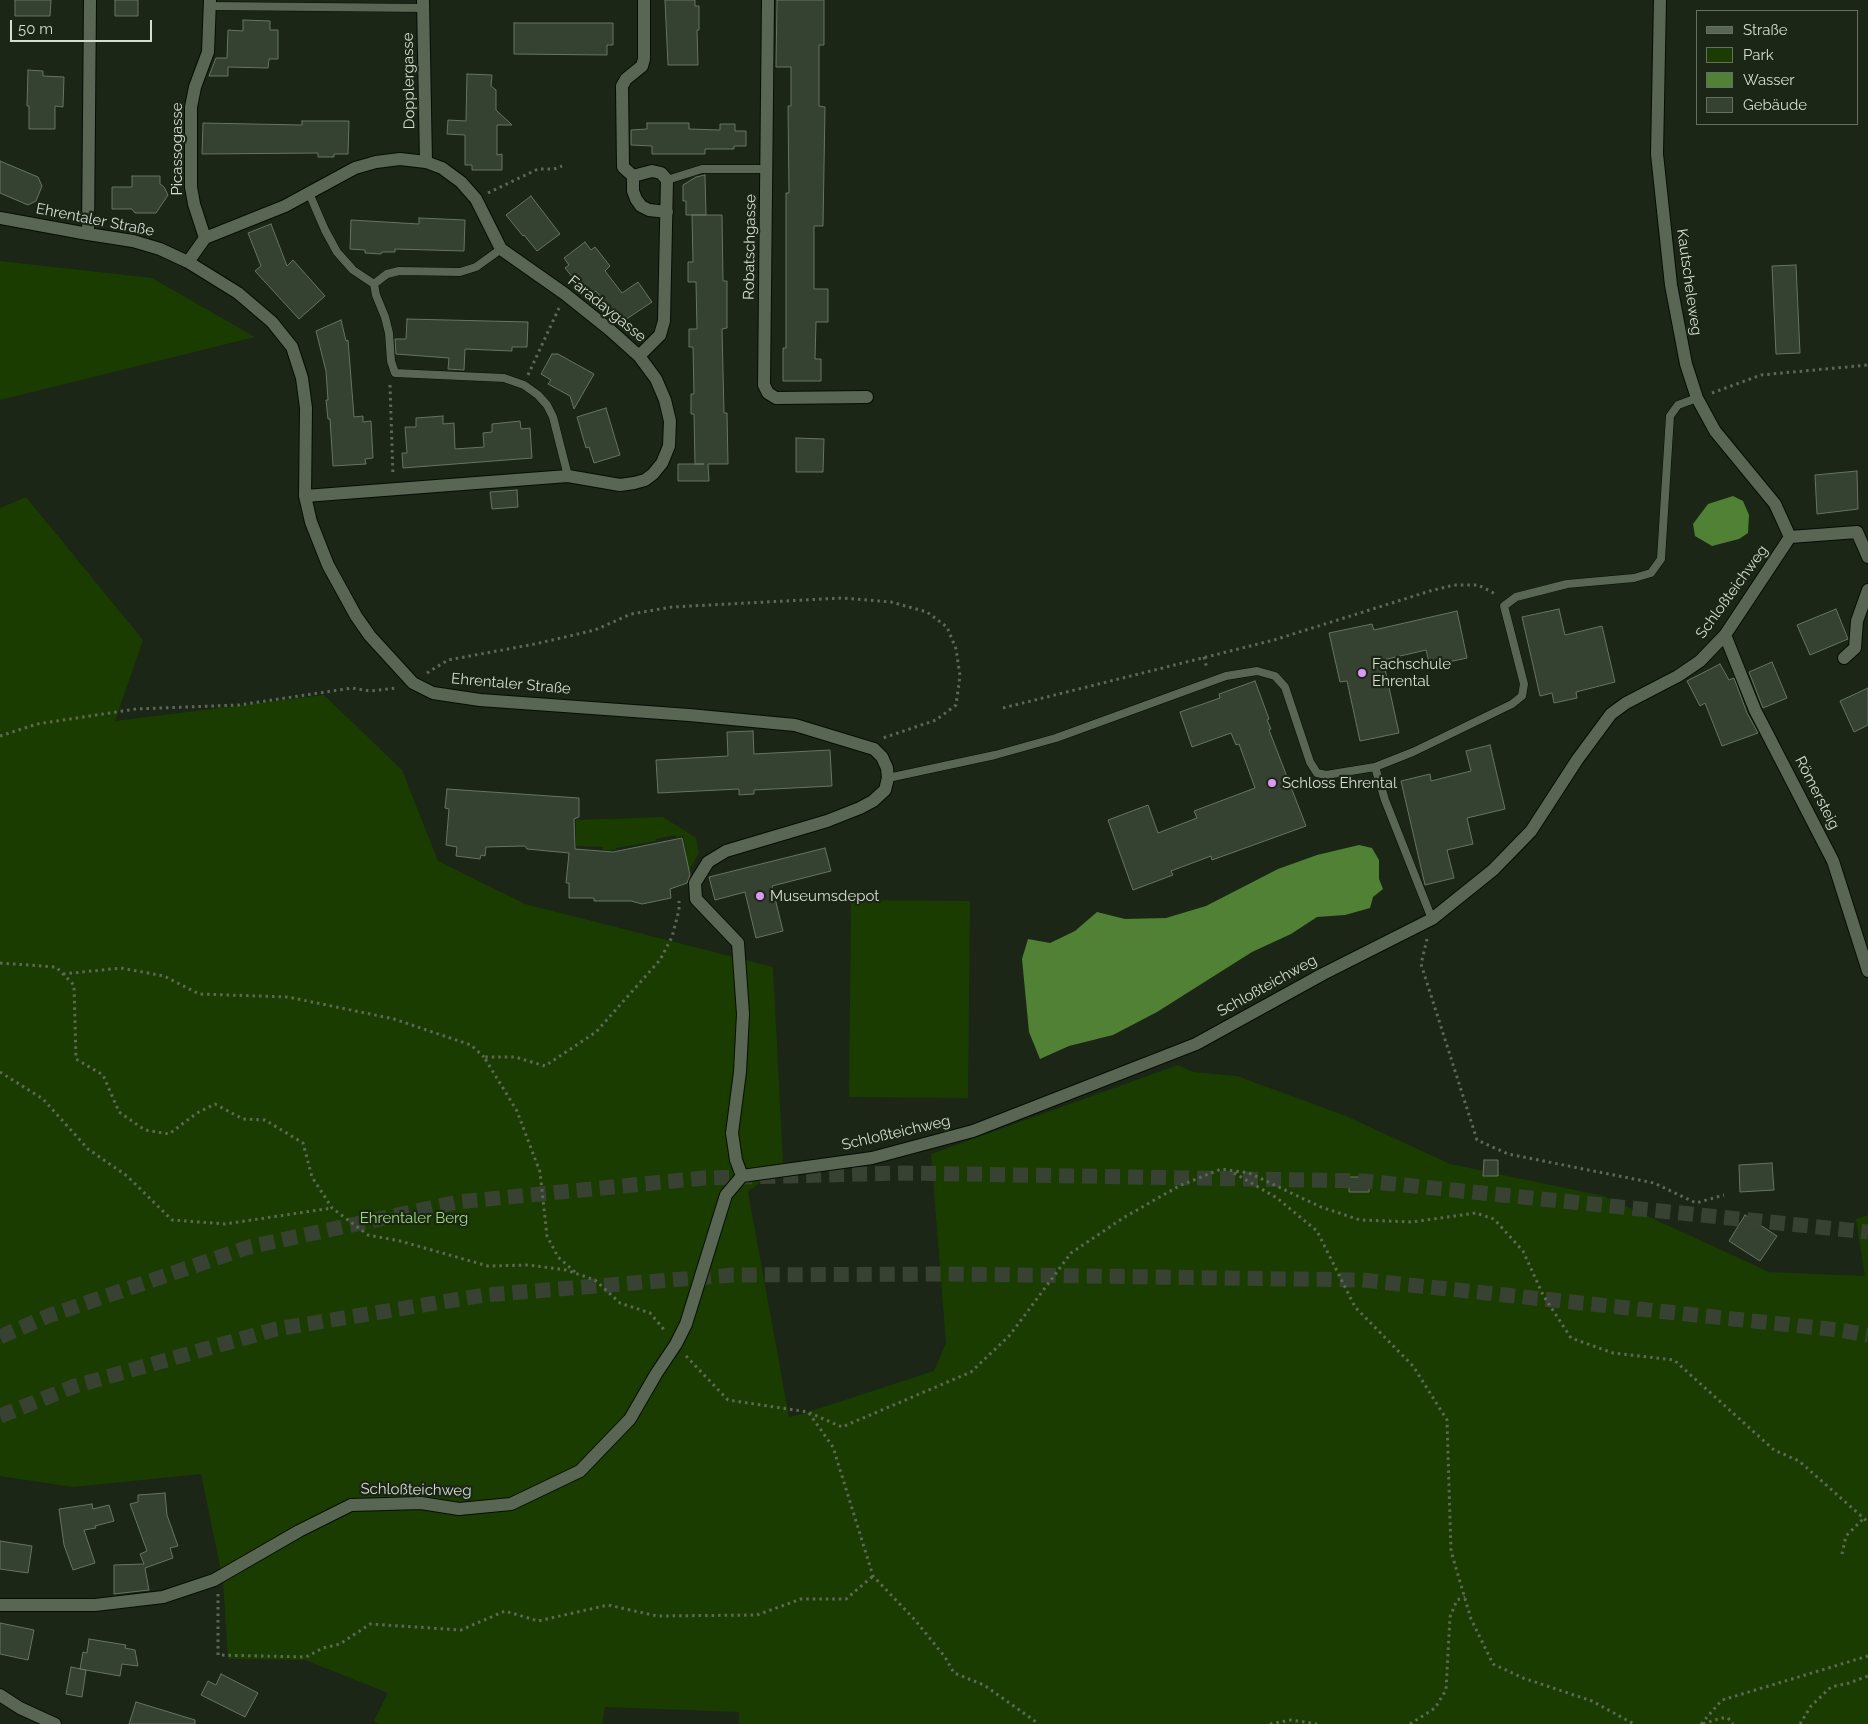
<!DOCTYPE html>
<meta charset="utf-8">
<style>
body{margin:0}
#map{position:relative;width:1868px;height:1724px;overflow:hidden;background:#1b2616;font-family:Raleway,sans-serif}
canvas{display:block}
.legend{position:absolute;left:1696px;top:10px;width:162px;height:115px;box-sizing:border-box;background:#1b2616;border:1px solid #667062;margin:0;padding:6px 9px;list-style:none;font-size:15px;color:#d6ded3}
.legend li{display:flex;align-items:center;gap:10px;height:25px}
.legend b{width:25px;border:1px solid #667062}
.scale{position:absolute;left:10px;top:20px;width:142px;height:22px;box-sizing:border-box;border:2px solid #d6ded3;border-top:0;padding-left:6px;font-size:15px;line-height:18px;white-space:nowrap;color:#d6ded3;-webkit-text-stroke:4px #1b2616;paint-order:stroke}
</style>
<div id="map">
<canvas width="1868" height="1724"></canvas>
<ul class="legend">
<li><b style="height:6px;background:#5a6654"></b>Straße</li>
<li><b style="height:14px;background:#1a3c01"></b>Park</li>
<li><b style="height:14px;background:#508134"></b>Wasser</li>
<li><b style="height:14px;background:#364231"></b>Gebäude</li>
</ul>
<div class="scale">50 m</div>
</div>
<script>
const g = document.querySelector('canvas').getContext('2d');
g.lineJoin = 'round';
function fillPath(path, color) { g.fillStyle = color; g.fill(path, 'evenodd'); }
const toPath = rows => new Path2D(rows.map(r => 'M' + r).join(''));
function trace(path, color, width, dash) { g.strokeStyle = color; g.lineWidth = width; g.lineCap = dash ? 'butt' : 'round'; g.setLineDash(dash || []); g.stroke(path); }
function label(font, color, halo, rows, align = 'center') {
  g.font = font + ' Raleway,sans-serif'; g.lineWidth = 4.5; g.setLineDash([]); g.textBaseline = 'middle'; g.strokeStyle = halo; g.fillStyle = color; for (const [text, x, y, turn = 0] of rows) {
    g.save(); g.translate(x, y); g.rotate((+turn || 0) * Math.PI / 180); g.textAlign = isNaN(turn) ? turn : align; if (halo) g.strokeText(text, 0, 0); g.fillText(text, 0, 0); g.restore();
  }
}
fillPath(toPath([
 [0,261,152,278,255,337,0,400],
 [26,497,143,640,115,721,324,695,402,770,438,861,525,904,773,967,783,1164,748,1192,789,1417,808,1412,934,1371,946,1343,931,1154,1178,1065,1193,1072,1237,1076,1346,1116,1450,1164,1604,1196,1769,1272,1865,1276,1856,1219,1868,1215,1868,1724,739,1724,739,1712,605,1707,602,1724,378,1724,374,1721,388,1693,305,1660,228,1659,223,1581,201,1474,73,1487,0,1476,0,508],
 [663,817,696,838,699,853,686,876,682,859,687,856,683,836,676,837,675,835,656,839,656,841,616,848,615,850,603,850,603,847,576,846,576,820],
 [851,900,970,901,968,1098,849,1097]
]), '#1a3c01');
fillPath(toPath([
 [1733,496,1743,501,1749,515,1748,533,1739,539,1712,546,1695,536,1693,524,1708,504],
 [1359,845,1372,848,1379,860,1379,879,1383,889,1373,897,1370,908,1345,915,1317,917,1291,934,1252,952,1157,1012,1113,1035,1069,1046,1040,1059,1029,1032,1022,959,1028,939,1050,943,1075,931,1097,912,1125,919,1166,918,1206,906,1278,869,1317,855]
]), '#508134');
const building = toPath([
 [15,0,51,0,50,16,15,16,15,0],
 [115,0,138,0,138,16,115,16,115,0],
 [665,0,695,0,695,6,699,6,699,30,697,30,698,65,668,65,665,0],
 [777,0,824,0,824,45,819,45,819,106,825,107,823,226,814,226,814,289,828,289,828,322,816,322,815,359,821,359,821,381,783,381,783,348,786,348,786,193,789,193,788,106,791,106,791,67,776,67,777,0],
 [243,20,270,21,270,30,278,30,278,59,269,59,268,68,228,67,228,76,209,76,216,58,227,58,228,30,243,31,243,20],
 [514,23,613,23,613,45,607,45,607,55,514,54,514,23],
 [28,70,43,71,43,76,64,77,63,107,55,106,55,129,29,129,29,106,27,106,28,70],
 [467,74,492,75,491,86,496,90,496,110,512,125,497,125,497,155,502,154,502,170,472,170,472,165,465,165,465,135,447,134,448,120,466,121,467,74],
 [302,121,349,121,348,154,334,154,334,157,318,157,318,153,202,154,203,123,302,125,302,121],
 [647,123,689,123,689,129,720,130,720,124,735,124,735,131,746,131,746,146,734,146,734,149,705,149,705,154,652,154,652,146,631,145,631,130,647,129,647,123],
 [0,161,38,177,42,186,36,201,28,205,0,193,0,161],
 [705,175,706,215,686,215,686,201,683,201,683,185,696,177,705,175],
 [132,176,160,176,160,184,164,187,168,195,156,213,135,213,132,209,112,209,112,187,132,187,132,176],
 [531,196,560,234,537,251,524,235,523,236,506,215,531,196],
 [692,215,722,215,723,281,727,281,727,328,722,329,724,413,727,413,728,464,708,464,709,481,678,481,678,464,704,464,695,464,694,414,691,414,691,394,694,394,693,347,689,347,689,329,697,329,696,282,688,282,688,262,693,262,692,215],
 [419,218,465,220,464,251,395,249,395,252,382,252,381,254,365,253,365,250,350,249,351,220,419,224,419,218],
 [271,224,287,266,293,260,325,296,299,319,255,271,261,266,248,233,271,224],
 [585,242,591,250,595,247,610,266,605,271,622,293,638,282,652,302,622,322,617,315,615,316,596,291,592,294,586,286,582,289,565,268,569,265,564,258,585,242],
 [1796,265,1800,353,1776,354,1772,266,1796,265],
 [407,319,528,322,527,347,512,347,512,351,465,349,464,370,448,369,449,358,396,354,395,339,406,339,407,319],
 [341,320,346,341,348,340,354,417,363,416,363,422,371,421,373,458,365,459,366,464,333,466,330,419,328,419,326,400,328,400,326,371,316,331,341,320],
 [552,354,558,354,594,374,574,409,570,396,548,384,551,380,541,374,552,354],
 [606,408,620,455,594,463,589,447,586,448,577,417,606,408],
 [443,416,443,424,454,423,455,449,484,447,483,433,492,432,492,424,520,421,521,429,530,428,532,458,403,468,402,453,407,453,405,427,416,427,416,418,443,416],
 [796,438,824,439,823,472,796,472,796,438],
 [1857,471,1858,509,1817,514,1815,475,1857,471],
 [517,490,518,507,492,509,490,492,517,490],
 [1559,609,1565,635,1602,626,1615,682,1576,692,1577,698,1554,703,1552,693,1540,696,1522,617,1559,609],
 [1836,609,1848,639,1810,655,1797,625,1836,609],
 [1457,611,1467,658,1430,666,1426,650,1383,660,1399,733,1360,741,1347,681,1340,682,1329,633,1372,624,1374,630,1457,611],
 [1772,662,1787,698,1763,708,1749,672,1772,662],
 [1720,664,1729,680,1734,678,1747,713,1758,733,1722,746,1705,703,1700,706,1687,681,1720,664],
 [1255,681,1269,719,1267,720,1271,729,1269,730,1306,826,1212,860,1211,856,1171,871,1173,875,1133,890,1108,820,1148,805,1158,833,1197,818,1194,811,1255,788,1239,744,1236,745,1231,733,1192,747,1180,712,1220,698,1219,694,1255,681],
 [1868,688,1868,725,1854,732,1840,701,1868,688],
 [753,731,754,754,830,750,832,786,754,790,754,794,739,795,739,789,658,793,656,760,728,756,727,732,753,731],
 [1490,745,1505,809,1467,818,1473,844,1447,850,1454,878,1425,885,1401,781,1430,774,1431,781,1471,771,1466,751,1490,745],
 [447,789,579,798,579,817,574,819,575,849,613,852,682,838,690,875,687,883,670,889,671,898,642,904,631,901,594,901,594,898,569,898,569,883,566,883,569,853,527,849,525,846,486,847,485,856,481,855,480,859,456,856,457,847,446,845,449,809,445,808,447,789],
 [825,848,831,871,772,886,783,931,756,938,745,892,715,900,709,877,825,848],
 [1484,1160,1498,1160,1498,1176,1483,1176,1484,1160],
 [1772,1163,1774,1190,1740,1192,1739,1165,1772,1163],
 [1349,1177,1370,1177,1369,1192,1349,1192,1349,1177],
 [1745,1215,1777,1236,1760,1261,1729,1241,1745,1215],
 [165,1493,167,1515,178,1546,170,1548,173,1558,145,1568,149,1590,114,1594,114,1565,144,1564,140,1554,147,1551,130,1504,138,1502,138,1495,165,1493],
 [92,1504,93,1509,109,1505,114,1521,95,1526,96,1528,84,1530,95,1563,73,1570,64,1545,59,1509,92,1504],
 [0,1541,32,1546,28,1573,0,1569,0,1541],
 [0,1623,34,1630,28,1660,0,1654,0,1623],
 [89,1639,126,1645,125,1648,135,1650,138,1666,122,1664,120,1676,80,1669,83,1652,87,1653,89,1639],
 [71,1667,86,1670,82,1697,66,1694,71,1667],
 [221,1674,258,1693,245,1717,201,1695,208,1681,216,1685,221,1674],
 [136,1702,195,1720,195,1724,129,1724,136,1702]
]);
fillPath(building, '#364231');
trace(building, '#677461', 1);
trace(toPath([
 [0,1337,48,1316,249,1247,458,1202,704,1178,905,1173,1364,1181,1868,1232],
 [0,1416,75,1386,276,1329,485,1295,733,1275,951,1274,1362,1280,1839,1330,1868,1335]
]), '#374232', 15, [15, 8]);
const lane = toPath([
 [210,6,424,8],
 [667,180,702,169,767,169],
 [309,193,325,230,337,252,353,270,374,284],
 [501,249,476,267,460,272,399,271,387,274,374,284,376,295,385,317,389,333,391,361,395,373,504,378,524,385,538,395,547,405,553,417,568,476],
 [1375,767,1385,800,1432,919],
 [888,778,995,755,1056,738,1226,676,1257,671,1275,676,1285,687,1310,762,1317,773,1326,775,1375,767,1413,752,1512,704,1522,696,1524,684,1504,606,1516,597,1567,584,1634,578,1651,573,1661,559,1670,416,1678,405,1697,398]
]);
const street = toPath([
 [423,0,426,162],
 [768,0,764,385,768,393,776,398,867,397],
 [1660,0,1657,154,1671,285,1686,364,1697,398,1715,431,1775,504,1790,537],
 [633,176,652,171,661,173,667,180,664,321,660,335,639,356],
 [633,176,623,167,622,86,626,79,642,66,644,59,644,0],
 [633,176,633,191,636,199,641,206,649,210,667,212],
 [0,218,88,234,133,241,160,249,188,262,238,293,272,322,292,347,302,378,306,408,305,496,311,522,328,565,356,616,370,636,413,683,433,693,480,700,689,715,795,725,874,749,882,757,887,768,888,778,885,790,873,801,860,808,827,821,726,851,708,862,695,883,696,899,738,943,743,1014,740,1072,732,1133,736,1160,742,1176],
 [88,234,90,0],
 [205,238,285,206,355,168,376,162,400,159,426,162,442,168,461,182,476,199,501,249,565,294,610,330,639,356,656,379,665,400,670,421,669,446,662,463,653,474,645,480,634,483,620,485,568,476,305,496],
 [205,238,194,204,191,187,191,107,195,87,208,52,210,0],
 [188,262,205,238],
 [1790,537,1857,532,1868,557],
 [1725,635,1755,710,1833,861,1868,971],
 [1844,658,1855,648,1857,621,1868,590],
 [0,1605,95,1605,163,1597,214,1580,299,1531,351,1505,421,1503,459,1509,511,1504,580,1471,630,1419,656,1374,676,1344,686,1324,726,1195,742,1176,872,1158,973,1131,1196,1044,1323,974,1432,919,1493,870,1531,831,1577,760,1611,714,1626,703,1678,676,1700,661,1725,635,1790,537],
 [0,1695,20,1708,55,1724]
]);
trace(lane, '#060e03', 9);
trace(street, '#060e03', 14);
trace(toPath([
 [488,193,538,169,554,169,562,166],
 [528,375,559,308],
 [390,385,393,476],
 [1712,393,1761,375,1868,365],
 [1204,657,1207,669],
 [427,673,448,660,535,644,595,630,631,614,672,607,842,598,891,602,927,612,947,627,956,649,960,676,956,705,936,720,883,738],
 [1003,708,1274,640,1430,591,1454,585,1478,585,1492,592,1496,596],
 [0,736,37,724,136,709,239,705,352,688,370,691,397,688],
 [1427,939,1421,964,1477,1140,1508,1154,1654,1183,1696,1203,1724,1195],
 [0,963,56,967,74,985,76,1059,103,1075,119,1112,145,1130,169,1134,197,1113,215,1104,243,1119,265,1120,303,1143,312,1177,332,1208,368,1235,400,1241,488,1266,529,1265,566,1270,595,1280,620,1303,650,1313,666,1332],
 [63,974,121,968,164,976,199,994,288,997,394,1019,471,1045,484,1057],
 [0,1072,43,1099,88,1149,127,1176,172,1220,225,1224,332,1208],
 [1234,1173,1277,1198,1317,1231,1355,1307,1413,1366,1447,1420,1451,1551,1471,1619,1493,1664,1523,1678,1592,1701,1634,1724],
 [575,1272,558,1257,547,1236,540,1172,517,1111,484,1057,515,1057,545,1066,596,1032,660,960,672,937,679,910,679,901],
 [686,1356,728,1400,808,1412,842,1427,971,1372,1010,1335,1071,1253,1123,1218,1179,1186,1221,1169,1249,1173,1321,1207,1360,1220,1412,1222,1476,1213,1494,1219,1523,1251,1543,1295,1571,1338,1613,1353,1674,1360,1774,1450,1799,1461,1868,1522],
 [809,1413,833,1447,873,1576,915,1620,945,1657,954,1673,984,1685,1039,1724],
 [1842,1554,1846,1536,1864,1518],
 [218,1594,218,1655,306,1657,323,1648,340,1644,370,1624,461,1630,505,1611,538,1621,608,1605,657,1616,757,1615,801,1599,846,1599,873,1576],
 [1270,1724,1291,1720,1317,1724],
 [1410,1724,1435,1708,1446,1690,1450,1617,1457,1600,1465,1597],
 [1701,1724,1722,1700,1868,1656],
 [1703,1724,1721,1718,1728,1718,1733,1724],
 [1800,1724,1811,1706,1831,1687,1849,1683,1868,1676]
]), '#5e685a', 3, [2.5, 4]);
trace(lane, '#5a6654', 8);
trace(street, '#5a6654', 12);
for (const [x, y, r, color] of [
 [1362,673,5,"#db99f5"],
 [1272,783,5,"#db99f5"],
 [760,896,5,"#db99f5"]
]) { const dot = new Path2D(); dot.arc(x, y, r, 0, 2 * Math.PI); g.fillStyle = color; g.fill(dot); trace(dot, '#1b2616', 2); }
label('15px', '#d6ded3', '#1b2616', [
 ["Dopplergasse",409,81,-91],
 ["Picassogasse",177,149,-90],
 ["Ehrentaler Straße",95,220,11],
 ["Robatschgasse",750,247,-89],
 ["Kautscheleweg",1689,282,82],
 ["Faradaygasse",607,309,39],
 ["Schloßteichweg",1732,592,-54],
 ["Ehrentaler Straße",511,684,5],
 ["Römersteig",1817,793,63],
 ["Schloßteichweg",1267,986,-29],
 ["Schloßteichweg",896,1133,-13],
 ["Schloßteichweg",416,1490,1]
]);
label('15px', '#d6ded3', '#1b2616', [
 ["Fachschule",1372,664],
 ["Ehrental",1372,681],
 ["Schloss Ehrental",1282,783],
 ["Museumsdepot",770,896]
], 'left');
label('15px', '#9bde78', '#1b2616', [
 ["Ehrentaler Berg",414,1218]
]);
</script>
